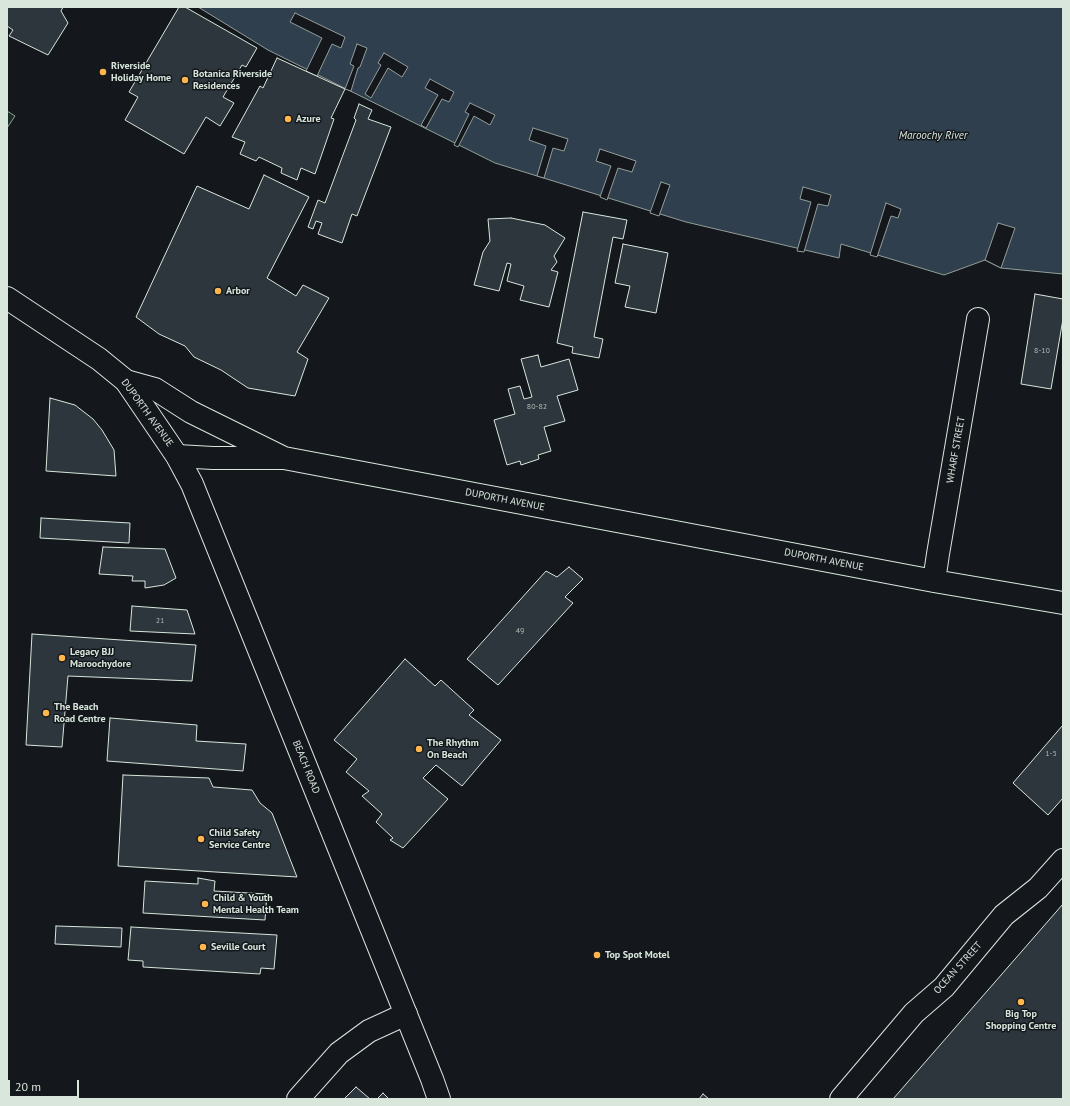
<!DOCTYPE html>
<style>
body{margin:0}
#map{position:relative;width:1070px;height:1106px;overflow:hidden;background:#14181c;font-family:"PT Sans",sans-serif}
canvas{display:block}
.frame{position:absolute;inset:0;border:8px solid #d8e6dc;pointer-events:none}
.scale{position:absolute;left:8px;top:1080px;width:71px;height:18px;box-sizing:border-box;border:2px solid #d8e6dc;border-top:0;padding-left:5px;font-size:12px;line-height:14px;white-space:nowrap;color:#d8e6dc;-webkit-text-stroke:3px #14181c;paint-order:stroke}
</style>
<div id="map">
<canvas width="1070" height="1106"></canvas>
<div class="frame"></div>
<div class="scale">20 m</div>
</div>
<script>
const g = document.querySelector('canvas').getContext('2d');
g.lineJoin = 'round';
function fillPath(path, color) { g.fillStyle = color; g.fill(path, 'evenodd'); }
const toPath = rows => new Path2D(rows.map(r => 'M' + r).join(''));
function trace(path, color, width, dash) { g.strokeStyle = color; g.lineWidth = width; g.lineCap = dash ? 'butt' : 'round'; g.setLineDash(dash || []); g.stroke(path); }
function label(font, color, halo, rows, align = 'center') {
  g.font = font + ' "PT Sans",sans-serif'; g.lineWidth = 3; g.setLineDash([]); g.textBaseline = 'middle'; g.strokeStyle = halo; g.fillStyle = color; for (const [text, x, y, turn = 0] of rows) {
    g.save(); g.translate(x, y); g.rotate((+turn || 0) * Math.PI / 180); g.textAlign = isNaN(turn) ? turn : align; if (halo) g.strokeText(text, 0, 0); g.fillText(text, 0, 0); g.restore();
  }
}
const green = toPath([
 [7,111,15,116,7,128,7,111]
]);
fillPath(green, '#1a2d24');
trace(green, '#939e99', 1);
const water = toPath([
 [198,7,1063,7,1063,274,1001,268,985,260,944,275,841,244,839,258,686,222,495,163,268,50,198,7]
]);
fillPath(water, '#2f3f4d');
trace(water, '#939e99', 1);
const pier = toPath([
 [295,13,345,37,341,48,332,44,317,76,306,71,322,38,290,22,295,13],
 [357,44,367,48,360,67,358,68,351,91,345,89,354,66,350,64,357,44],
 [384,53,408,67,402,77,388,68,371,98,365,94,381,65,378,63,384,53],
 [430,79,454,92,449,102,442,99,426,128,421,125,438,95,425,88,430,79],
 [470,103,495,115,490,125,474,116,458,147,454,145,469,114,465,112,470,103],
 [533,128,568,139,564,151,553,148,544,178,537,176,546,146,529,140,533,128],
 [600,149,636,161,632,172,618,168,607,200,600,197,611,166,596,161,600,149],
 [661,182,670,185,659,216,650,213,661,182],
 [803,187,831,195,828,206,818,204,804,252,797,251,811,202,800,199,803,187],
 [886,203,901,209,898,218,891,216,877,257,870,255,886,203],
 [998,223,1015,228,1001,268,985,260,998,223]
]);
fillPath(pier, '#14181c');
trace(pier, '#939e99', 1);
const building = toPath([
 [7,7,63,7,61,11,68,23,48,55,9,36,13,30,7,26,7,7],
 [179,7,185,7,257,48,246,67,242,65,223,97,234,103,220,126,206,117,184,154,125,120,138,97,129,92,179,7],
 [277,58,345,89,331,118,334,119,315,174,301,168,297,180,281,173,282,168,259,157,256,161,240,154,245,142,232,137,260,86,263,88,277,58],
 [359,104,372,110,368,119,391,127,357,216,352,214,342,243,318,234,322,223,316,221,313,229,308,227,318,200,325,203,356,120,354,118,359,104],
 [264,175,309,197,267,278,296,296,303,285,329,298,297,352,308,359,295,396,248,388,221,370,194,357,185,346,159,334,136,317,197,186,249,209,264,175],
 [583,212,627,220,623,239,613,237,594,337,603,339,599,358,572,353,573,347,557,343,583,212],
 [511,218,545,225,565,238,554,256,557,262,551,270,558,272,549,307,520,300,524,286,507,281,511,264,507,263,499,291,474,285,483,252,490,241,488,219,511,218],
 [623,244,668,253,656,313,625,307,630,286,615,283,623,244],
 [1035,294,1063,299,1063,319,1051,389,1021,384,1035,294],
 [538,355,541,367,569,359,578,390,557,396,565,421,544,427,551,451,538,455,539,459,521,465,520,461,507,465,494,420,515,414,508,389,520,386,524,399,532,397,521,359,538,355],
 [50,398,75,405,93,419,102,430,114,450,116,476,46,471,50,398],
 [41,518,130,523,129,543,40,538,41,518],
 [103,547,165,549,176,578,164,585,145,588,145,581,132,581,133,576,99,574,103,547],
 [569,567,583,579,565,597,573,603,498,685,467,659,546,571,557,577,569,567],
 [132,606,187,610,195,634,130,631,132,606],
 [32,634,196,645,192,681,68,676,62,747,26,745,32,634],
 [405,659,435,686,441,680,474,710,469,715,501,740,462,786,436,765,423,778,448,799,403,848,390,840,393,838,376,822,382,814,362,796,369,791,346,772,357,759,334,740,405,659],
 [110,718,197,725,196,741,246,744,243,771,107,761,110,718],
 [1063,725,1063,798,1048,815,1013,783,1063,725],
 [123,775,209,778,213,787,252,790,260,803,272,813,297,877,118,866,123,775],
 [198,878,215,881,214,891,267,894,265,920,143,913,145,881,198,884,198,878],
 [1063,904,1063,1099,893,1099,1063,904],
 [56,926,122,928,121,947,55,944,56,926],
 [131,927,277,935,274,969,261,968,260,974,143,967,143,961,128,960,131,927],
 [356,1087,370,1099,344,1099,356,1087],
 [383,1093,389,1099,377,1099,383,1093],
 [703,1094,709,1099,699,1099,703,1094]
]);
fillPath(building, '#2c363c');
trace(building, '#d8e6dc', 1);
const minor = toPath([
 [126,381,155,389,191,412,282,457],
 [177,456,213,458,284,458,934,581,1063,603],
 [934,581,938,554,978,319],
 [298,1099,339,1053,369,1031,406,1014],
 [841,1099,914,1013,944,987,1004,915,1038,888,1063,860]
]);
const major = toPath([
 [7,298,99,359,126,381,177,456,192,484,432,1079,439,1099]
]);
trace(minor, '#d8e6dc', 24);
trace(major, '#d8e6dc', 24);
trace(minor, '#14181c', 22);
trace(major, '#14181c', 22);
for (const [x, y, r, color] of [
 [103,72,4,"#ffb74d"],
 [185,80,4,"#ffb74d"],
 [288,119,4,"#ffb74d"],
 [218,291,4,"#ffb74d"],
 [62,658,4,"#ffb74d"],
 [46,713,4,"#ffb74d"],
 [419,749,4,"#ffb74d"],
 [201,839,4,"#ffb74d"],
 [205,904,4,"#ffb74d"],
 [203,947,4,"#ffb74d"],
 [597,955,4,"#ffb74d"],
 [1021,1002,4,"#ffb74d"]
]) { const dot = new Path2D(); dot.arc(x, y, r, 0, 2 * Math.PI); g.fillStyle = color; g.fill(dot); trace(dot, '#14181c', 1.5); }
label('8px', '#adbab4', null, [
 ["8-10",1042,351],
 ["80-82",537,407],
 ["21",160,621],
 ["49",520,631],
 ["1-5",1051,754]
]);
label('bold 10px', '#d8e6dc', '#14181c', [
 ["Riverside",111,66],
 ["Holiday Home",111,78],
 ["Botanica Riverside",193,74],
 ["Residences",193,86],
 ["Azure",296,119],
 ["Arbor",226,291],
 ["Legacy BJJ",70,652],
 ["Maroochydore",70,664],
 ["The Beach",54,707],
 ["Road Centre",54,719],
 ["The Rhythm",427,743],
 ["On Beach",427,755],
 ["Child Safety",209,833],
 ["Service Centre",209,845],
 ["Child & Youth",213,898],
 ["Mental Health Team",213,910],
 ["Seville Court",211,947],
 ["Top Spot Motel",605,955],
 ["Big Top",1021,1014,"center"],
 ["Shopping Centre",1021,1026,"center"]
], 'left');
label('10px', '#d8e6dc', '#14181c', [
 ["DUPORTH AVENUE",147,413,54],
 ["WHARF STREET",956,450,-80],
 ["DUPORTH AVENUE",505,500,11],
 ["DUPORTH AVENUE",824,560,11],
 ["BEACH ROAD",306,767,68],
 ["OCEAN STREET",958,968,-48]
]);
label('italic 11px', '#d8e6dc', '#14181c', [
 ["Maroochy River",933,136]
]);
</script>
